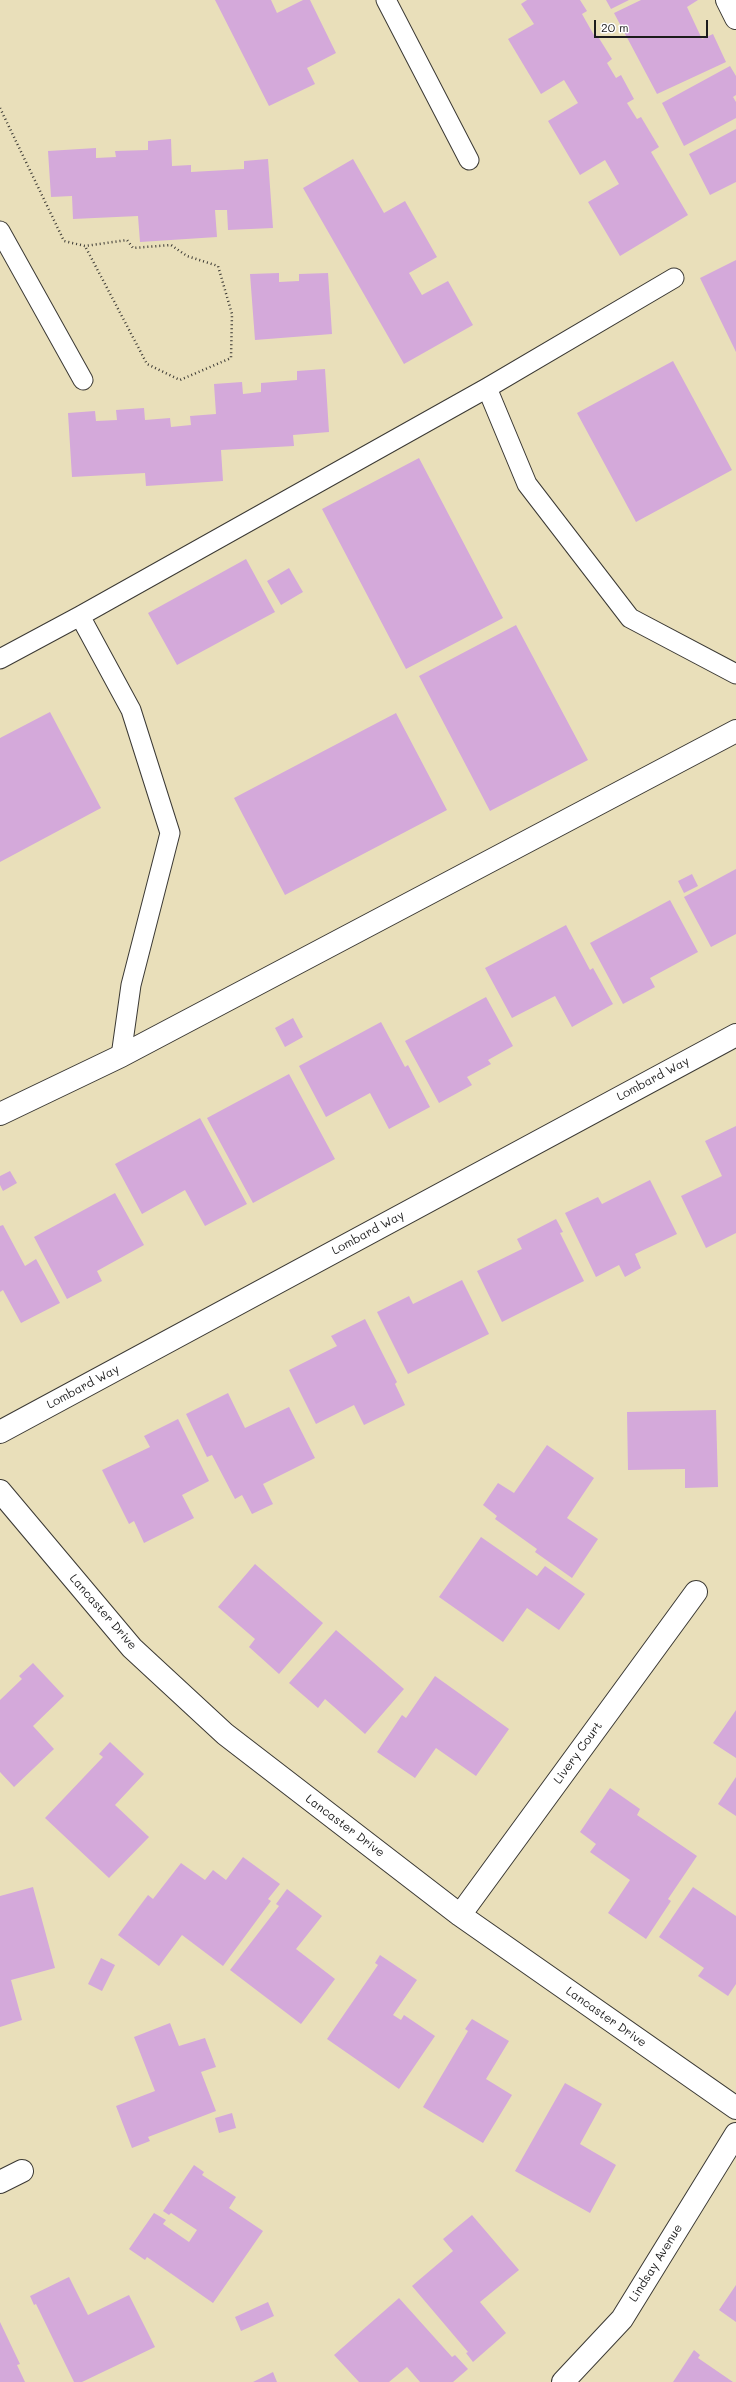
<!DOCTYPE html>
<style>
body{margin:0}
#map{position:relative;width:736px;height:2382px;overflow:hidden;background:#e9dfba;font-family:Mali,sans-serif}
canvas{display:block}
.scale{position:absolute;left:594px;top:20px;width:114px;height:18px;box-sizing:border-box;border:2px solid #1c1c1c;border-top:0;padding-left:5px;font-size:12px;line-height:14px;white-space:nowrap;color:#1c1c1c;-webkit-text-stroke:3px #fff;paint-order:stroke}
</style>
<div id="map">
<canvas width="736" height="2382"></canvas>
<div class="scale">20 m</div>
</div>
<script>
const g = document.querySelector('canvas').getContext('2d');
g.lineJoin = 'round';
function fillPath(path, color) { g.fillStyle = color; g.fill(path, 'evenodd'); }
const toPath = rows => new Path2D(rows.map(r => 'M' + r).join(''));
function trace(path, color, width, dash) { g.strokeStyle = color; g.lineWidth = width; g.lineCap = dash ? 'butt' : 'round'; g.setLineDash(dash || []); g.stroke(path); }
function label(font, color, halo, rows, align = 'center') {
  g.font = font + ' Mali,sans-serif'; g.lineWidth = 4; g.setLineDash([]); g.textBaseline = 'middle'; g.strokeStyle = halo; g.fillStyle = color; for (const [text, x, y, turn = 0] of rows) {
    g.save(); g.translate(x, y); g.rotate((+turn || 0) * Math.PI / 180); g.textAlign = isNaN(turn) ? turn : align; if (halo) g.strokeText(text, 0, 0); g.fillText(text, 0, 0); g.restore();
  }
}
fillPath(toPath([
 [215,0,271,0,277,13,303,0,310,0,336,53,307,68,315,84,269,106],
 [527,0,580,0,587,11,582,14,595,37,597,35,612,59,607,63,616,78,621,75,634,99,627,103,637,119,641,117,659,147,651,152,688,215,620,256,588,202,619,184,605,160,580,175,548,121,578,103,564,80,541,94,508,39,534,24,521,4],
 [606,0,629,0,611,9],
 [641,0,698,0,687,7,702,39,713,34,726,62,657,94,614,13],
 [730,66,736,76,736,95,733,97,736,102,736,118,684,146,662,103],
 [736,129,736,182,710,195,689,154],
 [171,139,172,166,191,165,191,172,244,169,244,161,268,159,273,228,228,230,227,210,215,210,217,237,140,242,138,216,73,219,72,196,51,197,48,151,96,148,96,158,116,157,115,151,148,150,148,141],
 [353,159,384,213,405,201,437,257,409,273,422,295,448,281,473,325,404,364,303,188],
 [736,260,736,352,700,278],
 [279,273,279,282,299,281,299,274,328,273,332,334,255,340,250,274],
 [673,361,732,470,636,522,577,413],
 [325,369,329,432,293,435,294,446,221,450,223,481,146,486,145,473,72,477,68,413,95,411,96,421,117,420,116,410,144,408,145,420,170,418,171,427,191,425,190,416,216,414,214,384,242,382,243,394,261,392,261,383,297,380,297,371],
 [419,458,503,618,406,669,322,509],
 [246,559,275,612,177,665,148,613],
 [289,568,303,592,281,605,267,581],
 [516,625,588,760,490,811,419,676],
 [50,712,101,808,0,862,0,738],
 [396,713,447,810,285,895,234,798],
 [736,869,736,934,711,947,684,897],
 [692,874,698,886,684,893,678,881],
 [670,900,698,952,650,978,655,987,623,1004,590,943],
 [566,925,590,970,593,968,613,1004,572,1027,555,996,512,1018,485,968],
 [486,997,513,1046,488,1060,491,1064,467,1077,472,1085,439,1103,405,1041],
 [293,1018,303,1037,285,1047,275,1028],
 [381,1022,405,1067,408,1065,430,1107,389,1129,370,1093,326,1117,299,1066],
 [289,1074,335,1159,253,1203,207,1118],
 [200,1118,247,1204,205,1226,185,1190,142,1214,115,1164],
 [736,1126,736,1233,706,1248,681,1196,722,1176,705,1141],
 [10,1171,17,1183,3,1191,0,1185,0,1176],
 [650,1180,677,1234,635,1254,641,1268,625,1277,619,1265,596,1277,565,1213,598,1197,602,1204],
 [115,1193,144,1245,97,1271,102,1281,67,1299,34,1237],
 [556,1219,563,1232,560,1233,584,1281,502,1322,477,1271,522,1249,517,1239],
 [3,1225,25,1266,36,1259,60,1303,21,1323,3,1290,0,1292,0,1226],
 [462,1280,489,1334,408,1374,377,1312,409,1296,413,1304],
 [365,1319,397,1382,395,1384,405,1405,364,1425,354,1405,316,1424,289,1370,337,1346,331,1336],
 [228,1393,245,1428,289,1407,315,1458,263,1484,273,1504,252,1514,242,1495,235,1499,212,1455,207,1457,186,1414],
 [716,1410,718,1487,685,1488,685,1469,628,1470,627,1412],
 [178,1419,209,1481,182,1495,194,1518,144,1543,134,1521,129,1524,102,1470,150,1447,144,1436],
 [547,1445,594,1478,567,1518,598,1539,572,1578,535,1552,537,1549,495,1519,497,1516,483,1505,498,1483,514,1493],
 [481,1537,537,1576,545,1566,585,1594,559,1630,527,1608,503,1642,439,1597],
 [255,1564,323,1623,279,1674,249,1647,255,1639,218,1607],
 [336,1630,404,1689,365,1734,325,1699,318,1708,289,1683],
 [33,1663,64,1696,33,1726,54,1749,14,1787,0,1772,0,1700,22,1679,19,1676],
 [435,1676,509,1729,476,1776,436,1748,415,1778,377,1752,402,1715,406,1718],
 [736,1710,736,1758,713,1743],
 [110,1742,144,1774,115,1805,149,1837,109,1878,45,1818,103,1757,99,1754],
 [736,1777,736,1816,718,1804],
 [610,1788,640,1809,637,1815,697,1856,668,1899,671,1901,646,1939,608,1913,630,1880,590,1852,596,1844,580,1832],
 [243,1857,280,1884,268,1899,271,1901,223,1966,182,1935,159,1966,118,1935,148,1895,153,1899,181,1863,205,1880,213,1870,226,1880],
 [33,1887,55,1968,11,1980,22,2020,0,2027,0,1896],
 [693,1887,736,1916,736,1984,728,1996,698,1976,704,1968,659,1937],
 [287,1889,322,1916,296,1949,335,1979,301,2024,230,1970,279,1906,276,1904],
 [380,1955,417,1980,393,2015,401,2020,404,2015,435,2036,399,2089,327,2039,378,1965,375,1963],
 [101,1958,115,1965,102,1991,88,1984],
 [472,2019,509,2041,486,2079,512,2095,483,2143,423,2107,468,2031,465,2029],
 [170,2023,179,2046,205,2038,216,2067,201,2072,216,2111,148,2137,150,2141,132,2148,116,2106,155,2091,134,2037],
 [565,2083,602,2104,580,2144,616,2165,590,2213,515,2171],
 [232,2113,236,2128,219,2133,215,2118],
 [194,2165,204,2172,202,2175,236,2197,229,2208,263,2231,213,2303,147,2257,145,2260,129,2249,154,2213,166,2220,163,2224,189,2242,197,2230,171,2213,169,2215,163,2211],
 [472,2215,519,2270,480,2302,506,2333,473,2362,466,2353,468,2352,412,2286,453,2251,443,2239],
 [69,2277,88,2315,129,2295,155,2347,82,2382,74,2382,36,2304,34,2305,30,2296],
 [736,2285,736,2322,719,2310],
 [399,2298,452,2357,455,2355,468,2369,453,2382,420,2382,407,2367,389,2382,359,2382,334,2355],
 [268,2302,274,2316,241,2331,235,2317],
 [0,2322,20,2364,17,2365,25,2382,0,2382],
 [694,2350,700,2355,698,2358,733,2382,673,2382],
 [273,2372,277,2382,253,2382]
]), '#d4a9da');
const service = toPath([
 [386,0,469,160],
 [0,231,83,380],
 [487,388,527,484,630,618,736,674],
 [80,616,131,710,170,833,131,985,121,1056],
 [0,659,80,616,487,388,674,278]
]);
const minor = toPath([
 [727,0,736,18],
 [0,1114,121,1056,736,731],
 [0,1432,736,1035],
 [0,1491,132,1648,225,1734,460,1915,736,2108],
 [460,1915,696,1592],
 [0,2182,22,2171],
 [563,2382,622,2319,736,2134]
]);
trace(service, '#3b3934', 21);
trace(minor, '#3b3934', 24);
trace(toPath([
 [0,108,64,241,85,246,127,240,133,248,171,245,187,256,218,266,232,314,231,358,180,380,147,364,85,246]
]), '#3b3934', 2.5, [1, 3]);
trace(service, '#fff', 19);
trace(minor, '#fff', 22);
label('12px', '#1c1c1c', '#fff', [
 ["Lombard Way",653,1079,-28],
 ["Lombard Way",368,1233,-28],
 ["Lombard Way",83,1387,-28],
 ["Lancaster Drive",103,1612,49],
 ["Livery Court",578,1753,-54],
 ["Lancaster Drive",345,1826,37],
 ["Lancaster Drive",606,2017,35],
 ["Lindsay Avenue",656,2263,-58]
]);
</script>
